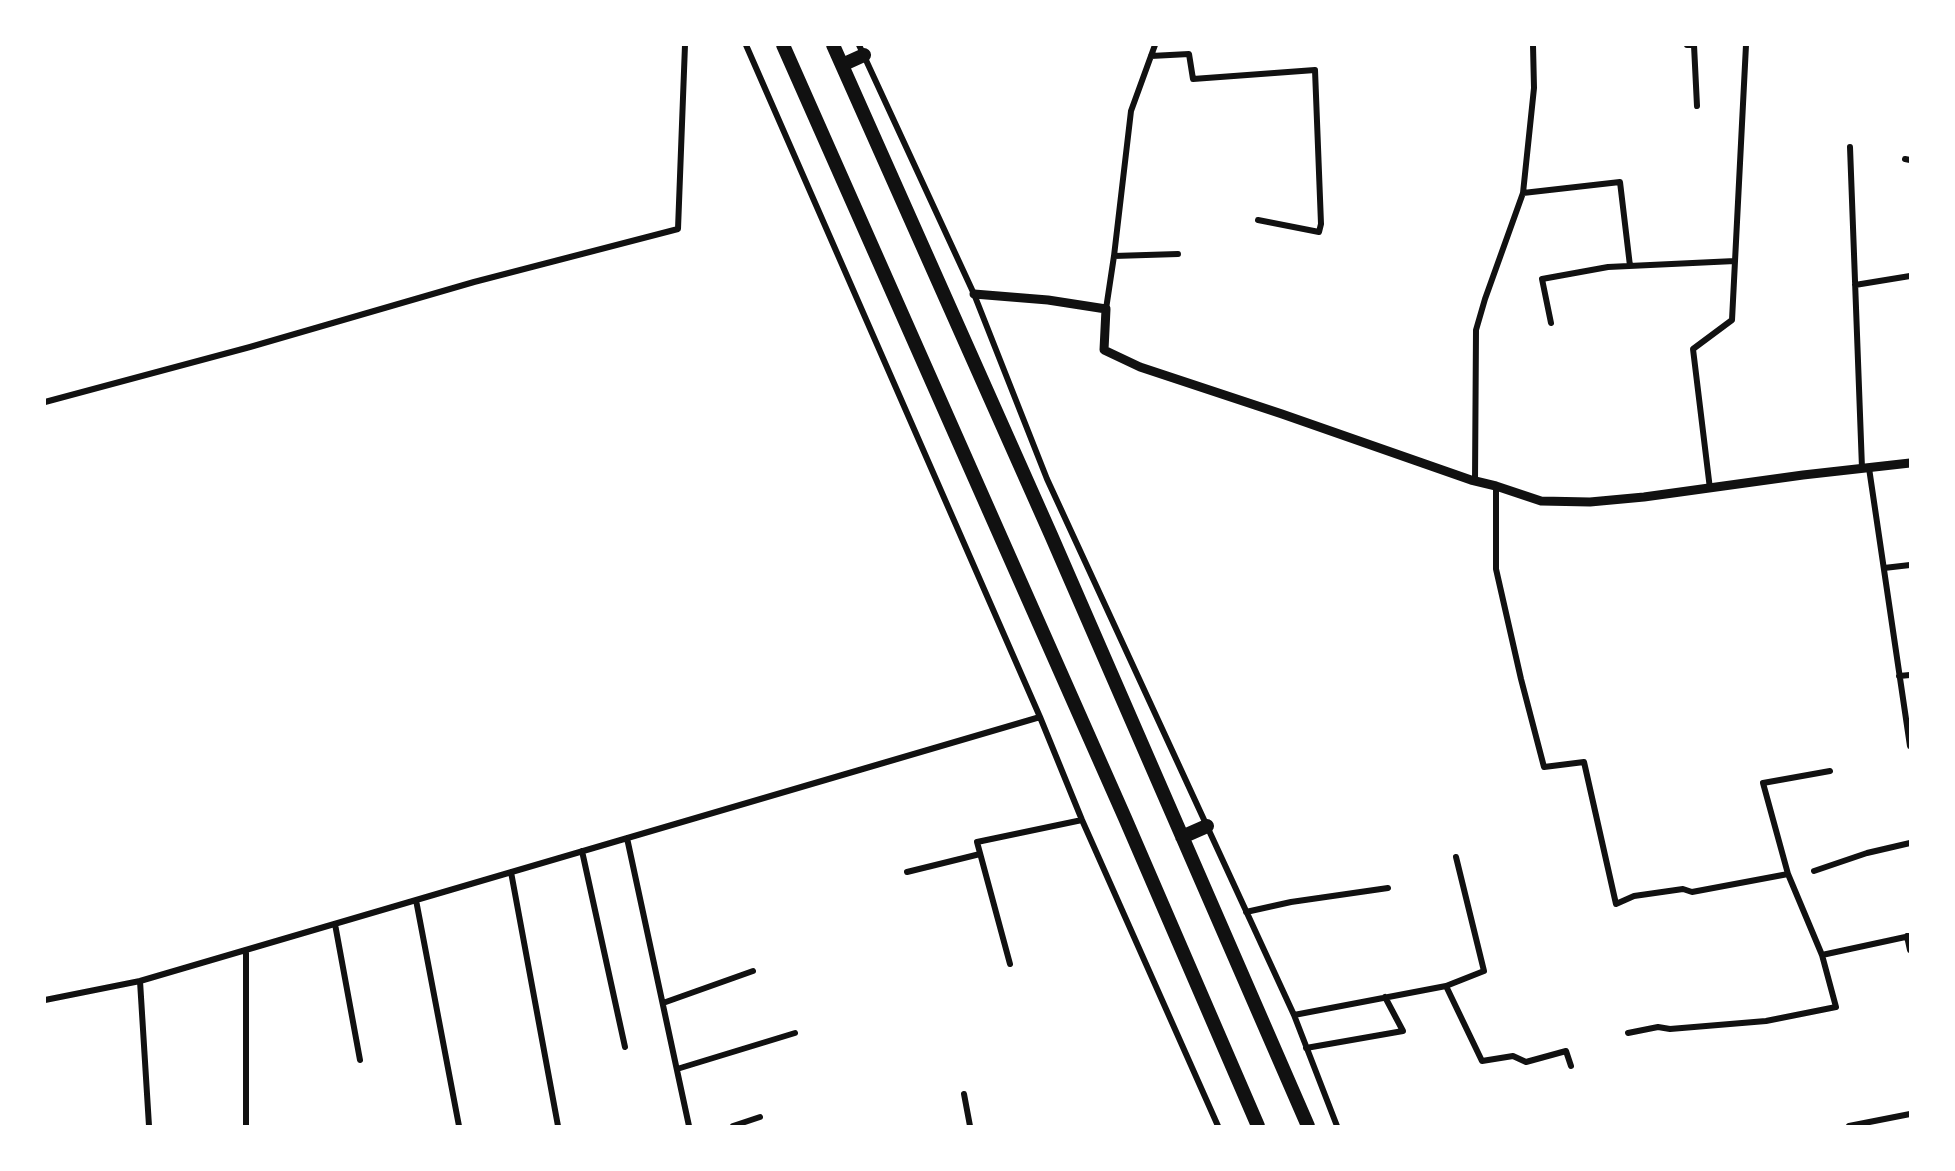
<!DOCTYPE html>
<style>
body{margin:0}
#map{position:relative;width:1955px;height:1171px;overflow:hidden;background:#fff;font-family:Karla,sans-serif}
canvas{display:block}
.frame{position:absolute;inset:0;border:46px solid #fff;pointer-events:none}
</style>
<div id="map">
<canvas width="1955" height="1171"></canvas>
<div class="frame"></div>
</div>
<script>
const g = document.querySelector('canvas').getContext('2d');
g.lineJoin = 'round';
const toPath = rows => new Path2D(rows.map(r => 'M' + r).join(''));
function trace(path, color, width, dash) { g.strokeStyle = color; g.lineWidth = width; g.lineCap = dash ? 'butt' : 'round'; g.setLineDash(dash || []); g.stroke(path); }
trace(toPath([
 [746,45,1040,717,1082,820,1218,1126],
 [859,45,974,294,1047,479,1294,1015,1337,1126],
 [1687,45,1694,45,1697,106],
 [1151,56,1189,54,1193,79,1315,70,1321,224,1319,232,1258,220],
 [1850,147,1862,468],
 [1905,159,1910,160],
 [1523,193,1620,182,1630,266],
 [1114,256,1178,254],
 [1855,285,1910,276],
 [1106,309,1114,256,1131,111,1155,45],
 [1551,323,1542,279,1608,267,1735,261],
 [45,402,250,347,474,282,678,229,685,45],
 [1869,468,1910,746],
 [1475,481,1476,330,1485,299,1523,193,1534,88,1533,45],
 [1496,486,1496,569,1521,679,1544,767,1584,762,1616,904,1634,896,1683,889,1692,892,1788,874,1822,955,1836,1007,1766,1021,1670,1029,1658,1027,1628,1033],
 [1710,489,1693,349,1732,320,1746,45],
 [1884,568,1910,565],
 [1899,676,1910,675],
 [627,838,689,1126],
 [582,851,625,1047],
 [1814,871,1867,853,1910,843],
 [511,872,558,1126],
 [907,872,980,854],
 [1788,874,1763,783,1830,771],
 [416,900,459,1126],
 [1246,912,1291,902,1388,888],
 [335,924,360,1060],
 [1907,936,1910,950],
 [1822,955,1910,936],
 [1010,964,977,842,1082,820],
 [140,981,149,1126],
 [1446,986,1482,1061,1513,1056,1526,1062,1566,1051,1571,1066],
 [45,1000,140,981,1040,717],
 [663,1003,753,971],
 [1294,1015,1446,986,1484,971,1456,857],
 [1306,1048,1403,1031,1385,997],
 [677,1069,795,1033],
 [964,1094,970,1126],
 [246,1126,246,950],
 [733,1126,760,1117],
 [1849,1126,1910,1114]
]), '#111', 6);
trace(toPath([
 [974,294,1048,300,1106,309,1104,350,1140,367,1282,414,1471,480,1496,486,1541,501,1590,502,1644,497,1803,475,1910,463]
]), '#111', 9);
trace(toPath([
 [783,45,1125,818,1258,1126],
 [833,45,1051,535,1308,1126],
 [842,65,864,55],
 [1182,837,1207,826]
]), '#111', 14);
</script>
